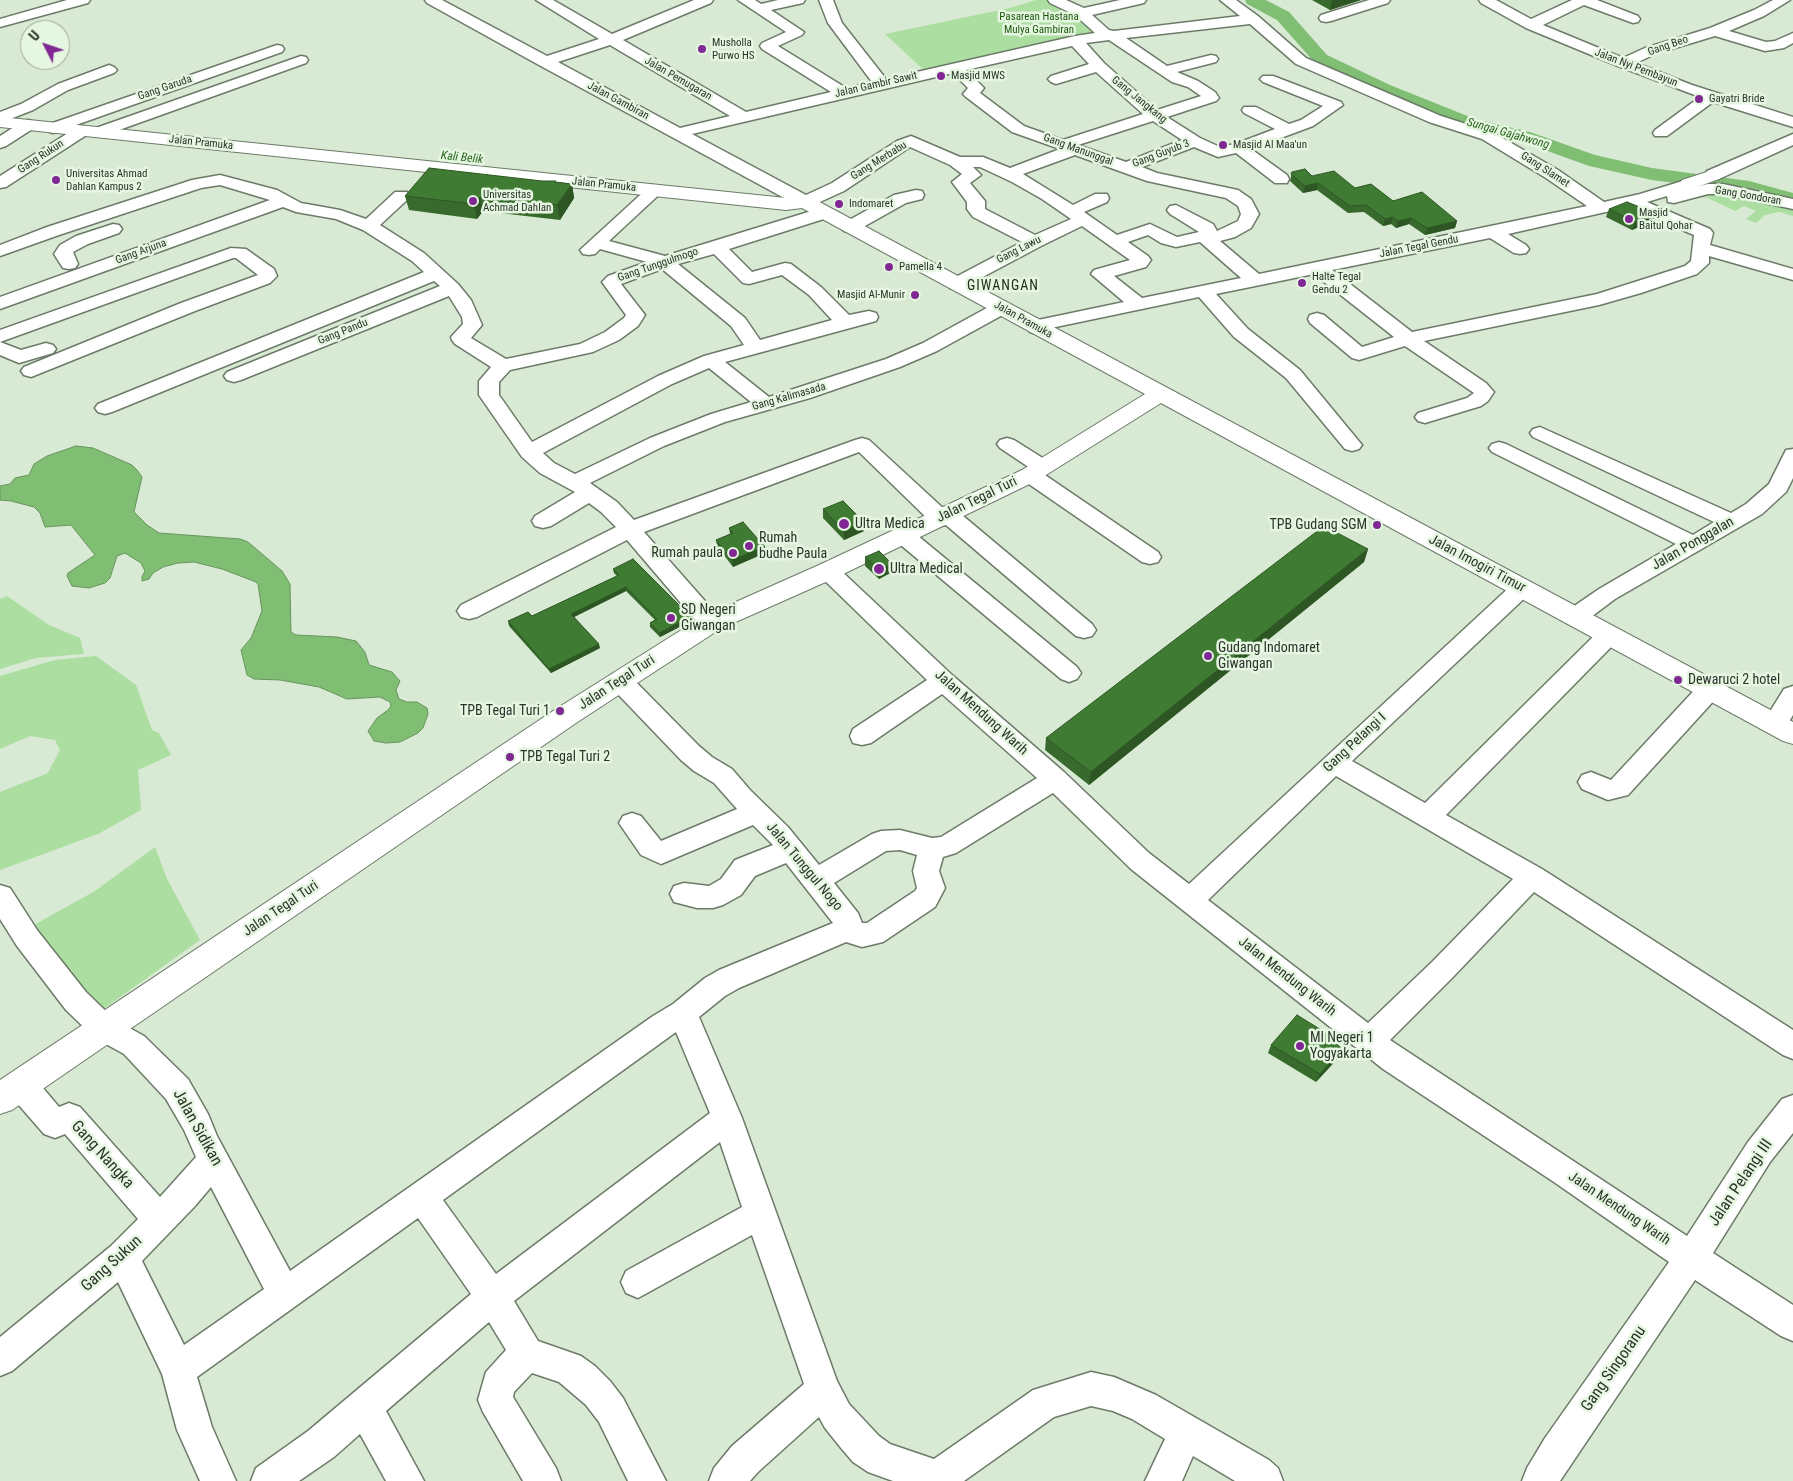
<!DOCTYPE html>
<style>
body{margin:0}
#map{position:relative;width:1793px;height:1481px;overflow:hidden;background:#d8e9d4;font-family:"Roboto Condensed",sans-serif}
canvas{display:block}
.north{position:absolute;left:20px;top:20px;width:50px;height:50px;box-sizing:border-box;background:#e5f6e1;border:1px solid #9ba898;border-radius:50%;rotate:311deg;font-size:14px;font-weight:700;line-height:20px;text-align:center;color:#2c332b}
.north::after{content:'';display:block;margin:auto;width:18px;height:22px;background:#812794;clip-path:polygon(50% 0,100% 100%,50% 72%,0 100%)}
</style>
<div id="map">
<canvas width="1793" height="1481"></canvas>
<div class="north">U</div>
</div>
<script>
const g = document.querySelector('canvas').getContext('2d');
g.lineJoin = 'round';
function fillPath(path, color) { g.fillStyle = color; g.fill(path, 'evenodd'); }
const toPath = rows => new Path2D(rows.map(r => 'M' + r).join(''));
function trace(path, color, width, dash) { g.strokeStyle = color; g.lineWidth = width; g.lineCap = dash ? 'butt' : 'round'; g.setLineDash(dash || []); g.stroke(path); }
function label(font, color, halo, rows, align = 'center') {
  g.font = font + ' "Roboto Condensed",sans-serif'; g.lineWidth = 5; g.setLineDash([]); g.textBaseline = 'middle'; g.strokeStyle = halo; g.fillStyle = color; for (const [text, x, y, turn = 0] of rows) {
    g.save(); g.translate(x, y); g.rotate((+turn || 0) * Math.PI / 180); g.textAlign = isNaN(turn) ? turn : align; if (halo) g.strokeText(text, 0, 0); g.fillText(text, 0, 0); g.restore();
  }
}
fillPath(toPath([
 [1036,0,1049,0,1078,13,1101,34,926,72,885,34,1010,8],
 [1699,190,1793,203,1793,216,1779,212,1765,215,1756,223,1746,219,1756,211,1744,206,1735,211,1706,197,1694,198],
 [7,596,49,625,80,638,84,654,36,658,0,669,0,599],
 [96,656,136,685,152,730,159,733,171,755,138,770,141,810,98,834,0,870,0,792,48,773,60,750,55,740,30,736,0,749,0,676,55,660],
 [155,847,167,879,200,940,95,1015,32,926,95,891]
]), '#abdea0');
const water = toPath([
 [76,446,93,448,132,465,137,470,142,477,134,512,147,525,159,533,240,539,248,542,282,571,290,584,291,632,296,635,337,637,356,641,365,652,369,665,392,672,400,681,396,690,399,699,407,702,417,702,427,708,428,714,423,728,418,733,400,742,386,743,374,741,368,731,377,718,388,710,391,706,390,702,380,697,347,699,319,687,280,680,254,679,247,675,241,650,251,638,262,611,258,584,256,582,222,569,194,562,178,563,163,567,153,573,149,579,142,581,142,577,145,571,141,563,125,553,117,556,110,578,105,583,89,588,72,586,67,576,68,573,95,555,71,525,45,527,40,513,34,507,11,501,0,500,0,486,10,484,15,478,29,475,34,464,47,456,76,446]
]);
fillPath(water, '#80be73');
trace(water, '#67945d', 1);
fillPath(toPath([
 [1245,0,1266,0,1289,12,1327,55,1390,85,1475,119,1530,132,1595,155,1652,168,1749,181,1793,193,1793,205,1748,193,1652,180,1589,166,1517,140,1462,127,1376,93,1315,63,1277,20,1247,4,1245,0]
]), '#80be73');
const minor = toPath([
 [67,0,90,0,88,3,0,27,0,19,67,0],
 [425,0,442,0,547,56,599,39,536,0,553,0,612,34,694,0,713,0,711,3,623,40,746,112,831,92,762,49,760,46,762,43,786,32,738,0,755,0,761,4,778,0,805,0,803,3,771,10,804,32,802,35,778,46,846,88,872,82,828,23,819,0,833,0,842,23,886,79,1075,36,1095,33,1075,15,1050,3,1048,0,1066,0,1084,8,1120,0,1146,0,1144,3,1092,15,1109,30,1114,31,1240,16,1220,0,1236,0,1258,16,1306,58,1441,116,1494,133,1558,170,1604,202,1640,194,1689,179,1695,180,1697,184,1695,187,1708,184,1723,184,1793,199,1793,209,1723,194,1708,194,1674,203,1668,202,1667,196,1647,202,1710,229,1713,233,1710,245,1793,269,1793,280,1709,256,1709,263,1697,274,1641,293,1599,305,1424,341,1486,383,1494,392,1488,401,1481,406,1425,423,1418,421,1415,417,1418,413,1467,398,1474,393,1405,346,1359,360,1352,358,1310,323,1308,319,1310,315,1317,313,1324,315,1362,347,1394,337,1314,274,1216,294,1248,329,1300,370,1362,445,1359,449,1352,451,1345,449,1286,378,1234,337,1199,297,1051,328,1037,334,1030,332,1028,328,1030,324,1038,320,1124,302,1091,274,1094,270,1130,260,1082,226,1041,246,962,288,956,289,950,288,947,284,950,280,1022,242,973,217,967,209,967,202,952,182,962,174,950,165,910,147,844,191,811,206,799,206,539,65,427,3,425,0],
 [1250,24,1296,64,1429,122,1482,139,1546,178,1587,206,1259,274,1220,241,1235,237,1251,228,1259,214,1251,199,1238,190,1157,173,1142,167,1194,147,1218,157,1236,153,1275,183,1287,183,1289,179,1287,175,1251,149,1313,126,1343,105,1341,102,1273,76,1263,76,1260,79,1263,82,1323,106,1301,120,1289,124,1256,107,1244,107,1242,110,1244,113,1275,129,1235,144,1220,147,1200,138,1167,117,1216,101,1219,98,1215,92,1198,81,1177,72,1216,62,1218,59,1216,56,1211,55,1167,66,1126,38,1250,24],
 [1109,40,1172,82,1188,87,1201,96,1157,110,1104,63,1086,43,1109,40],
 [610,45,730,116,680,128,558,62,610,45],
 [1072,46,1089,64,1051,76,1048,79,1051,82,1056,84,1096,72,1143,114,1063,140,1024,126,980,93,984,88,966,70,1072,46],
 [953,73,968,88,963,94,966,97,1012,132,1060,149,1010,168,983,157,960,157,911,136,897,141,832,183,806,195,692,134,953,73],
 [1153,121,1182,140,1126,162,1078,145,1153,121],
 [1075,155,1147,181,1226,198,1238,206,1241,214,1238,221,1217,231,1213,224,1176,205,1170,206,1167,210,1170,214,1199,232,1177,237,1150,224,1117,235,1084,212,1107,202,1109,198,1107,194,1095,194,1073,205,1023,174,1075,155],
 [973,167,980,167,1012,182,1042,199,1071,219,1035,235,985,209,985,201,970,183,981,175,973,167],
 [1628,207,1694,235,1691,261,1685,266,1597,294,1412,332,1332,270,1490,238,1514,253,1520,254,1526,253,1529,249,1526,245,1508,234,1628,207],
 [1148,235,1161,243,1176,247,1200,242,1241,278,1142,298,1114,276,1146,267,1151,260,1148,256,1128,242,1148,235],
 [1369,0,1390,0,1388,3,1331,21,1326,22,1321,21,1319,18,1321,15,1369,0],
 [1479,0,1496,0,1531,19,1572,0,1597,0,1638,16,1640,19,1638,22,1633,23,1584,5,1543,25,1623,58,1645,48,1710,28,1754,10,1773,0,1790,0,1764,16,1729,31,1766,42,1775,41,1793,33,1793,43,1784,48,1765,51,1715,36,1655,54,1636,63,1692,85,1793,117,1793,127,1713,102,1667,136,1655,136,1653,133,1655,130,1700,97,1618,66,1526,28,1481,3,1479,0],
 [277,45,282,46,284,49,282,52,59,131,53,133,47,131,45,128,47,125,277,45],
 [301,56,306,57,308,60,306,63,105,135,93,135,91,132,93,129,301,56],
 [109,65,114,67,117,70,114,73,68,90,33,110,0,123,0,112,21,104,58,84,109,65],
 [28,120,34,122,36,125,34,128,6,146,0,148,0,136,22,122,28,120],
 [82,126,88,128,90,131,88,134,6,187,0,188,0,176,76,128,82,126],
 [1793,134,1793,145,1719,179,1713,180,1707,179,1705,175,1707,171,1793,134],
 [220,175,277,190,301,203,340,210,366,219,395,192,407,192,409,196,407,200,380,225,424,253,458,284,471,300,482,325,471,338,506,359,580,344,605,332,624,318,626,315,602,282,608,276,647,262,600,249,595,254,589,255,583,254,580,250,650,186,662,186,664,190,609,241,665,256,818,209,824,208,830,209,833,213,830,217,729,249,752,272,785,263,791,264,821,287,849,315,869,311,876,313,878,317,876,321,725,362,769,397,886,359,923,343,994,304,1001,302,1008,304,1010,308,1008,312,937,351,900,367,810,398,725,422,664,446,590,483,617,502,634,520,855,440,862,438,869,440,944,509,948,508,956,510,1092,624,1096,630,1092,636,1084,638,1076,636,946,525,941,526,933,524,859,452,644,532,719,617,723,623,719,629,711,631,703,629,627,540,477,617,469,619,461,617,457,611,461,605,616,527,601,512,589,503,551,526,543,528,535,526,532,521,535,516,575,492,540,473,522,457,479,395,479,381,491,367,455,344,452,340,451,337,463,324,462,317,449,296,241,380,234,382,227,380,224,376,227,372,440,286,434,281,112,412,105,414,98,412,95,408,98,404,424,272,412,261,363,230,336,219,296,212,283,207,0,309,0,297,270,200,220,185,201,188,59,235,0,256,0,245,47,227,192,180,220,175],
 [714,254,743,283,749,284,782,275,809,295,832,320,760,340,745,318,678,264,714,254],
 [662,269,731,326,744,345,704,356,658,376,532,442,499,395,499,382,510,370,593,352,619,340,638,326,645,315,621,284,662,269],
 [709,368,751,402,711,414,650,438,575,474,554,463,543,453,672,384,709,368],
 [916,190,922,191,924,195,922,199,906,203,856,231,850,232,844,231,841,227,844,223,894,195,916,190],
 [113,224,119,225,122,229,119,233,88,244,73,252,78,264,75,268,69,269,63,268,54,254,60,245,76,236,113,224],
 [231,248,246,249,274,269,277,276,270,283,195,311,31,377,24,375,21,371,24,367,181,303,258,275,236,258,233,258,0,342,0,330,231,248],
 [0,342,21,350,46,343,53,345,56,349,53,353,19,363,0,355,0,342],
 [1540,427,1731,513,1746,504,1769,484,1786,450,1793,449,1793,478,1786,492,1762,514,1615,599,1583,623,1575,625,1567,623,1563,617,1567,611,1599,589,1676,544,1492,452,1489,448,1492,444,1499,442,1506,444,1693,535,1714,522,1533,437,1530,433,1533,429,1540,427],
 [1007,438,1014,440,1049,462,1052,467,1049,472,1042,473,1158,552,1161,557,1158,562,1150,564,1142,562,1023,480,1019,475,1023,470,1030,468,1000,448,997,444,1000,440,1007,438],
 [904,529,912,531,1077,667,1081,673,1077,679,1069,682,1061,679,896,541,893,536,896,531,904,529],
 [828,563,836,566,952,675,1064,772,1149,853,1189,884,1514,583,1522,580,1530,583,1533,588,1530,593,1352,761,1425,803,1601,629,1609,627,1617,629,1621,635,1617,641,1446,815,1542,869,1793,1030,1793,1059,1783,1055,1534,892,1453,977,1390,1040,1687,1236,1748,1142,1782,1099,1793,1095,1793,1133,1770,1162,1713,1253,1793,1305,1793,1341,1781,1336,1695,1280,1560,1481,1522,1481,1527,1468,1545,1438,1669,1262,1554,1182,1383,1069,1131,869,1053,793,956,853,943,857,939,871,945,888,935,907,883,942,862,947,846,942,739,988,725,996,699,1017,742,1118,837,1381,849,1404,879,1436,890,1444,934,1459,1033,1390,1091,1372,1114,1377,1156,1395,1269,1460,1278,1468,1283,1481,1235,1481,1193,1456,1182,1481,1145,1481,1165,1439,1132,1419,1113,1411,1091,1406,1054,1417,964,1481,893,1481,868,1472,853,1462,841,1448,825,1428,819,1417,758,1472,750,1481,709,1481,714,1468,732,1446,804,1384,752,1235,638,1298,626,1293,621,1282,626,1271,742,1207,720,1142,514,1301,538,1341,581,1356,595,1366,610,1381,623,1398,666,1481,628,1481,599,1422,586,1405,559,1382,532,1373,514,1392,513,1397,556,1468,561,1481,523,1481,483,1412,478,1400,486,1372,506,1350,489,1322,386,1411,424,1481,386,1481,360,1434,334,1457,299,1481,251,1481,256,1468,308,1431,471,1294,418,1218,197,1377,212,1427,236,1481,200,1481,177,1430,162,1374,118,1282,12,1371,0,1376,0,1337,111,1246,138,1219,65,1134,55,1138,44,1134,10,1095,6,1085,10,1075,21,1072,32,1075,59,1107,69,1103,80,1107,160,1197,196,1157,184,1130,166,1099,124,1054,95,1038,66,1010,17,946,0,919,0,885,10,888,37,930,86,992,115,1020,144,1036,188,1079,208,1114,217,1136,290,1271,653,1016,673,1004,705,978,719,970,833,923,786,863,755,876,741,895,723,905,713,908,697,908,674,902,670,894,674,886,684,883,709,886,721,879,735,860,773,845,753,825,661,864,641,855,619,823,623,816,632,813,641,816,661,841,737,809,714,783,694,771,681,760,611,687,608,681,611,675,620,672,629,675,699,746,712,757,732,769,750,790,788,827,819,865,872,834,881,831,900,830,932,838,941,837,1037,778,942,694,871,743,862,745,853,743,850,736,853,729,927,680,820,576,817,571,820,566,828,563],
 [1336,776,1513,879,1433,961,1368,1023,1208,900,1336,776],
 [900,850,917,855,913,871,917,888,915,891,867,923,862,923,858,913,834,883,886,851,900,850],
 [676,1032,710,1113,496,1274,443,1200,676,1032],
 [211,1187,264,1289,184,1345,142,1261,195,1206,211,1187],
 [1710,680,1719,683,1722,689,1719,695,1628,795,1608,800,1582,789,1578,782,1582,775,1591,772,1611,780,1701,683,1710,680],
 [1793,686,1793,715,1784,730,1775,733,1766,730,1763,724,1766,718,1784,689,1793,686]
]);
const major = toPath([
 [0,117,786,198,805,196,812,198,1793,722,1793,744,1783,741,1161,403,1038,480,837,577,720,629,576,723,12,1110,0,1114,0,1080,556,709,702,617,819,565,1022,470,1145,394,802,208,786,210,0,127,0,117],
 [1713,170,1719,171,1722,175,1719,179,1689,190,1682,188,1680,184,1682,180,1713,170]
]);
trace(minor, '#6b7b68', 3);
trace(major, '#6b7b68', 2);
fillPath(minor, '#fff');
fillPath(major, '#fff');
fillPath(toPath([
 [1312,0,1361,0,1330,10],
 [1292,172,1312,176,1355,188,1457,221,1455,228,1425,235,1409,224,1396,228,1391,224,1383,226,1364,212,1348,213,1317,190,1303,193,1290,181],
 [542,181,556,181,556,182,572,184,574,198,560,220,483,211,477,219,409,210,405,196],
 [1609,209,1652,221,1632,230,1606,217],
 [823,509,864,531,844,540,823,518],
 [729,528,765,547,765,553,733,567,717,546,716,540,730,534],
 [1368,549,1364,562,1089,785,1045,750,1046,738],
 [865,557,892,564,892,572,879,579,865,566],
 [613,569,693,620,660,637,650,627,650,623,655,620,626,591,574,617,600,648,551,673,509,626,508,621,532,616,617,576,614,573],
 [1271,1045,1339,1057,1316,1082,1268,1053]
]), '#376a2c');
fillPath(toPath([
 [1332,0,1361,0,1330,10],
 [1318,183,1317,190,1303,193,1305,186],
 [572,184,574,198,560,220,557,205],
 [480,197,483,211,477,219,474,204],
 [1655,213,1652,221,1632,230,1635,222],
 [1393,217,1391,224,1383,226,1385,219],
 [1411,218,1409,224,1396,228,1398,221],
 [1457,221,1455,228,1425,235,1427,228],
 [864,522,864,531,844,540,844,531],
 [765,547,765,553,733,567,732,560],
 [1368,549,1364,562,1089,785,1091,772],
 [892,564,892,572,879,579,879,570],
 [626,587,626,591,572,618,571,614],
 [692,616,693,620,660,637,659,633],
 [599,644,600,648,551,673,549,669],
 [1342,1049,1339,1057,1316,1082,1320,1074]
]), '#2d5624');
const building = toPath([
 [429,168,542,181,556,181,555,182,572,184,557,205,480,197,474,204,405,196,429,168],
 [1305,169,1312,176,1334,171,1355,188,1371,184,1393,201,1422,192,1457,221,1427,228,1411,218,1398,221,1393,217,1385,219,1366,205,1350,206,1318,183,1305,186,1291,174,1292,172,1305,169],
 [1627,202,1655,213,1635,222,1609,209,1627,202],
 [843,501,864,522,844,531,823,509,843,501],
 [743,522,765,547,732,560,716,540,733,533,729,528,743,522],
 [1324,526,1368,549,1091,772,1046,738,1324,526],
 [879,551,892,564,879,570,865,557,879,551],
 [633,559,682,608,684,606,692,616,659,633,650,623,657,619,626,587,571,614,599,644,549,669,508,621,528,612,532,616,619,575,613,569,633,559],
 [1297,1015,1323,1031,1342,1049,1320,1074,1271,1045,1297,1015]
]);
fillPath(building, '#407b33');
trace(building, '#2d5624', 1);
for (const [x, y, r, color] of [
 [702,49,5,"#812794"],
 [941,76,5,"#812794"],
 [1699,99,5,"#812794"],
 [1223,145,5,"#812794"],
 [56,180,5,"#812794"],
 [473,201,5,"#812794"],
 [839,204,5,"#812794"],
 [1629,219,5,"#812794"],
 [889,267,5,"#812794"],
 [1302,283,5,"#812794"],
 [915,295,5,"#812794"],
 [844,524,6,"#812794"],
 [1377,525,5,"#812794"],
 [749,546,5,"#812794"],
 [733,553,5,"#812794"],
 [879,569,6,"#812794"],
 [671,618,5,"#812794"],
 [1208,656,5,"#812794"],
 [1678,680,5,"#812794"],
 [560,711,5,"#812794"],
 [510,757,5,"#812794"],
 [1300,1046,5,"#812794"]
]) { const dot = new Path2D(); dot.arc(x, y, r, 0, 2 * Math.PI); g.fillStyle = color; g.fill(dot); trace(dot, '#e5f6e1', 2); }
label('11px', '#1d580d', '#e5f6e1', [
 ["Pasarean Hastana",1039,17],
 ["Mulya Gambiran",1039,30]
]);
label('11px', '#2c332b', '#e5f6e1', [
 ["Musholla",712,43],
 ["Purwo HS",712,56],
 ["Masjid MWS",951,76],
 ["Gayatri Bride",1709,99],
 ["Masjid Al Maa'un",1233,145],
 ["Universitas Ahmad",66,174],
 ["Dahlan Kampus 2",66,187],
 ["Universitas",483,195],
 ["Achmad Dahlan",483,208],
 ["Indomaret",849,204],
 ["Masjid",1639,213],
 ["Baitul Qohar",1639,226],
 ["Pamella 4",899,267],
 ["Halte Tegal",1312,277],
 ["Gendu 2",1312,290],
 ["Masjid Al-Munir",905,295,"right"]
], 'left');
label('11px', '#2c332b', '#e5f6e1', [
 ["Gang Beo",1668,46,-19],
 ["Jalan Nyi Pembayun",1636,68,21],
 ["Jalan Pemugaran",678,79,30],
 ["Jalan Gambir Sawit",876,85,-13],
 ["Gang Garuda",165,88,-19],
 ["Gang Jangkang",1139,100,39],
 ["Jalan Gambiran",618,101,28],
 ["Jalan Pramuka",201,143,6],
 ["Gang Manunggal",1078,150,20],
 ["Gang Guyub 3",1161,154,-21],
 ["Gang Rukun",41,157,-33],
 ["Gang Merbabu",879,161,-32],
 ["Gang Slamet",1545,170,33],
 ["Jalan Pramuka",604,185,6],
 ["Gang Gondoran",1748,196,10],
 ["Jalan Tegal Gendu",1419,247,-11],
 ["Gang Lawu",1019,250,-27],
 ["Gang Arjuna",141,252,-20],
 ["Gang Tunggulmogo",658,265,-19],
 ["Jalan Pramuka",1023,320,29],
 ["Gang Pandu",343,332,-22],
 ["Gang Kalimasada",789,397,-16]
]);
label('italic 12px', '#29641b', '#e5f6e1', [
 ["Sungai Gajahwong",1508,134,16],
 ["Kali Belik",462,158,6]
]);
g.letterSpacing = '1px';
label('14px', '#222f1f', '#e5f6e1', [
 ["GIWANGAN",1003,286]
]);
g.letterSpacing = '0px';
label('14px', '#2c332b', '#e5f6e1', [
 ["Jalan Tegal Turi",977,500,-26],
 ["Jalan Ponggalan",1693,544,-30],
 ["Jalan Imogiri Timur",1477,564,28],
 ["Jalan Tegal Turi",617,683,-33],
 ["Jalan Mendung Warih",981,713,42],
 ["Gang Pelangi I",1355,743,-43],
 ["Jalan Tunggul Nogo",804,867,50],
 ["Jalan Tegal Turi",281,909,-34],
 ["Jalan Mendung Warih",1287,977,38],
 ["Jalan Mendung Warih",1619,1209,34]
]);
label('14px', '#2c332b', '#e5f6e1', [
 ["Ultra Medica",855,524],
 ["TPB Gudang SGM",1367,525,"right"],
 ["Rumah",759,538],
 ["budhe Paula",759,554],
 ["Rumah paula",723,553,"right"],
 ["Ultra Medical",890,569],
 ["SD Negeri",681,610],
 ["Giwangan",681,626],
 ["Gudang Indomaret",1218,648],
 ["Giwangan",1218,664],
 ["Dewaruci 2 hotel",1688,680],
 ["TPB Tegal Turi 1",550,711,"right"],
 ["TPB Tegal Turi 2",520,757],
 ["MI Negeri 1",1310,1038],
 ["Yogyakarta",1310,1054]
], 'left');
label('16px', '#2c332b', '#e5f6e1', [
 ["Jalan Sidikan",197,1128,61],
 ["Gang Nangka",102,1155,48],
 ["Jalan Pelangi III",1741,1183,-56],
 ["Gang Sukun",112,1264,-42],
 ["Gang Singoranu",1614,1369,-55]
]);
</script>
